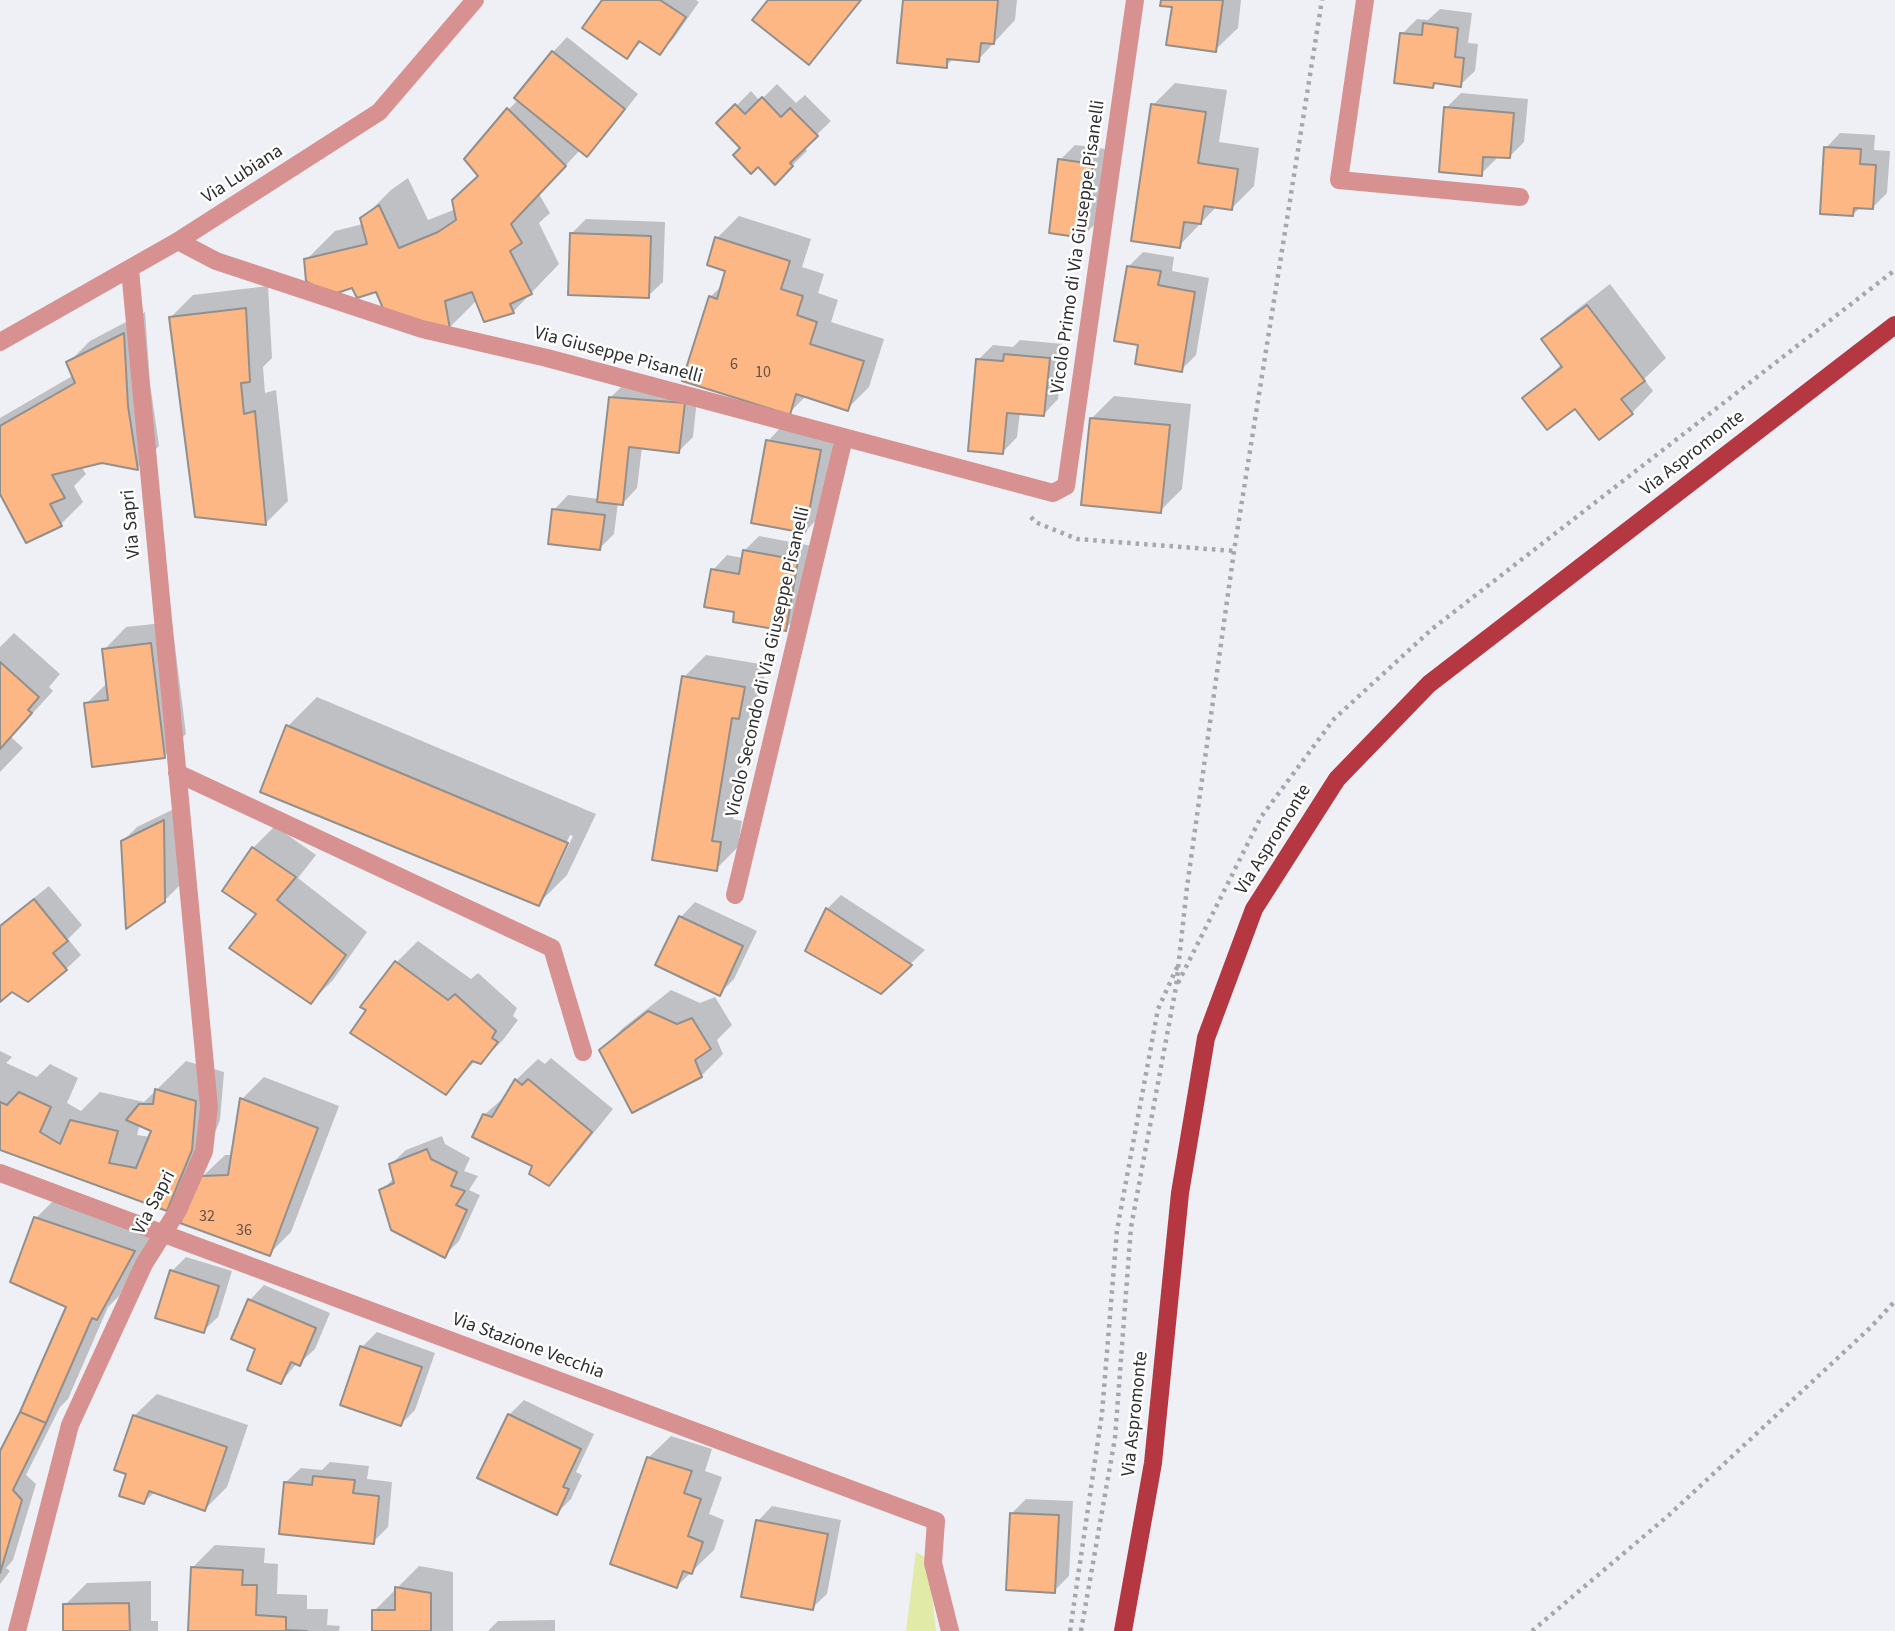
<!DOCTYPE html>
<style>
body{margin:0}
canvas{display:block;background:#eef0f5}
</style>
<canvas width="1895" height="1631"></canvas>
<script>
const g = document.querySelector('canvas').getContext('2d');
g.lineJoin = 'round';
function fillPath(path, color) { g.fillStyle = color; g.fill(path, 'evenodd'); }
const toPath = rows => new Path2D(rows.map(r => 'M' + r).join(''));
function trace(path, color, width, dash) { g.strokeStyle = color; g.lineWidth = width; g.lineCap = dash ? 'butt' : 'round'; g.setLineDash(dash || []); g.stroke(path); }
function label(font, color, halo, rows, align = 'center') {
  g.font = font + ' "Source Sans 3",sans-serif'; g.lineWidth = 5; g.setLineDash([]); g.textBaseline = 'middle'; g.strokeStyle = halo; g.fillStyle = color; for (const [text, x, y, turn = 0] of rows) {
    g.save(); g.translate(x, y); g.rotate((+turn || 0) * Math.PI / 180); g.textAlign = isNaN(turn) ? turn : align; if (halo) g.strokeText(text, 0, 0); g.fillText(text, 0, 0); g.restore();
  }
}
fillPath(toPath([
 [916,1552,928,1559,936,1631,906,1631]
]), '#e1eaa7');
fillPath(toPath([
 [604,0,696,0,699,2,674,38,660,53,642,41,627,57],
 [770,0,862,0,809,63],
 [905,0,1017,0,1015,20,978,60,954,58,946,66],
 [1163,0,1241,0,1238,28,1215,50,1174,6],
 [1440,9,1472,13,1468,43,1478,44,1475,71,1460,85,1437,82,1433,87,1402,34,1417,19,1428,20],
 [567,37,638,94,602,140,587,154,581,149,539,194,550,213,539,223,559,264,513,312,477,300,450,327,377,289,353,286,306,260,335,231,363,224,362,219,391,190,408,178,428,220,456,209,454,200,479,175,508,110,518,100,553,52],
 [1175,83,1227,90,1219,142,1259,148,1254,186,1232,208,1217,206,1179,246,1153,105],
 [777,84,796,103,805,95,831,121,804,147,807,151,775,182,719,123,751,91,760,101],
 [1461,93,1528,99,1524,142,1509,157,1496,156,1496,159,1481,174,1446,108],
 [1840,133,1875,135,1874,150,1890,151,1887,193,1873,207,1861,207,1852,215,1826,148],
 [1075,145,1106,149,1098,221,1083,236,1060,160],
 [739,216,811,239,802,267,824,274,818,293,838,300,831,322,884,339,869,387,847,409,806,396,789,413,710,297,723,285,728,270,717,238],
 [586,219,665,222,663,282,648,296,571,234],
 [1143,252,1174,257,1172,271,1209,278,1196,355,1181,370,1140,344,1129,266],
 [1610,284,1666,358,1644,379,1653,391,1632,413,1525,398,1562,364,1544,340,1566,318],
 [268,286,272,358,263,367,265,393,276,390,288,501,266,523,171,317,193,295],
 [145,312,150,383,159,446,137,468,102,461,81,466,86,474,74,486,83,502,61,524,26,541,0,490,0,418,74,375,68,363,90,341],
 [1020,340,1063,344,1058,399,1044,414,1020,412,1017,437,1003,452,978,360,993,345,1013,347],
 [625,383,698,389,693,437,678,452,642,447,637,488,623,503,618,502,614,534,600,548,554,510,568,495,599,499,611,397],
 [1114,396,1191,404,1182,489,1160,511,1092,418],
 [782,426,835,436,819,517,805,532,768,441],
 [759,536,812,546,800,614,785,629,713,570,727,555,743,558,744,551],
 [172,622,186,734,164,756,86,704,108,682,104,650,126,627],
 [14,633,60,674,49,687,53,691,11,737,23,748,0,772,0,647],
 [706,655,766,665,761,695,752,704,733,819,742,821,738,847,716,869,684,677],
 [317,697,596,814,567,875,538,904,288,726],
 [570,835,573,836,556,872,553,872],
 [178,807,179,886,164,901,122,842,137,827],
 [275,826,316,855,298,878,367,932,333,980,311,1002,258,914,253,848],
 [49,886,82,925,68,939,81,955,66,969,12,990,0,1000,0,925],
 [841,895,925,950,881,992,827,909],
 [695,902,757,931,734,979,719,994,658,964,681,917],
 [418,941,471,979,478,973,517,1008,513,1016,518,1020,503,1040,481,1062,476,1060,446,1093,396,963],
 [671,990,700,1003,715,997,732,1025,717,1040,723,1054,701,1076,601,1050,623,1028],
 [0,1051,12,1057,6,1063,37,1077,50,1064,78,1078,67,1103,81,1111,100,1092,144,1102,186,1061,224,1072,220,1120,196,1180,167,1209,0,1148],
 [140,1124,154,1130,151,1137,137,1135],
 [551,1058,613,1109,571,1161,549,1184,535,1165,484,1115,508,1094,516,1080,538,1059,545,1064],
 [264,1077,339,1106,291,1232,269,1254,202,1177,225,1155,233,1155,242,1099],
 [442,1136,445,1144,470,1158,464,1171,478,1176,469,1190,480,1195,459,1241,444,1256,381,1191,395,1177,391,1164,406,1150],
 [58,1196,156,1229,119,1296,108,1307,68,1399,60,1407,26,1475,36,1484,13,1560,6,1568,10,1571,0,1584,0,1454,21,1413,68,1306,36,1218],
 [186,1257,232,1271,218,1317,203,1331,172,1271],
 [264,1285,330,1313,315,1349,300,1363,298,1362,281,1382,258,1348,233,1338,250,1300],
 [377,1332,435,1353,415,1410,401,1424,342,1404,362,1347],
 [157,1394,248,1425,227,1487,205,1509,155,1492,144,1502,128,1473,134,1416],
 [524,1400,594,1434,576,1472,582,1475,571,1499,557,1513,509,1415],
 [671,1436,712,1449,705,1471,722,1477,709,1514,724,1520,714,1550,677,1586,648,1458],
 [330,1462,369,1466,367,1479,392,1482,388,1527,373,1542,286,1482,301,1468,322,1470],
 [1026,1499,1073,1501,1069,1576,1054,1591,1011,1514],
 [772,1506,841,1520,827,1594,812,1608,758,1521],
 [215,1545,265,1548,264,1563,278,1564,277,1594,307,1595,307,1609,328,1609,327,1625,340,1626,339,1631,190,1631,193,1567],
 [419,1566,453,1572,453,1631,374,1631,374,1611],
 [151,1581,151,1621,158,1621,158,1631,65,1631,65,1605,87,1583],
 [555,1620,555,1631,488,1631,498,1621]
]), '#0003');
const building = toPath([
 [602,0,660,0,686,17,660,55,639,41,627,59,582,28,602,0],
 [768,0,861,0,809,65,752,20,768,0],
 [903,0,998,0,994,44,981,43,979,62,947,59,947,68,897,63,903,0],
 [1161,0,1223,0,1216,52,1166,45,1172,7,1160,6,1161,0],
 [1423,23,1458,28,1455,57,1464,58,1461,87,1434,83,1433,88,1394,83,1400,33,1422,35,1423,23],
 [552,51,625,109,587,157,514,98,552,51],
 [762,97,781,117,790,108,818,136,790,163,793,166,775,185,758,167,751,174,733,155,740,148,716,123,735,104,745,114,762,97],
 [1151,104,1206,112,1198,163,1238,169,1232,210,1204,206,1201,224,1184,222,1180,248,1131,241,1151,104],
 [1444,107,1514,113,1510,158,1483,157,1482,176,1439,172,1444,107],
 [507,108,566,166,511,224,522,243,510,251,532,294,510,304,514,313,484,322,472,292,445,301,450,329,385,313,376,292,357,298,352,288,331,295,306,281,304,259,367,244,360,218,379,205,399,248,438,232,456,220,452,200,478,176,464,159,507,108],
 [1824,147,1861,149,1860,164,1876,165,1873,209,1854,208,1853,216,1820,214,1824,147],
 [1058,159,1093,164,1084,238,1049,233,1058,159],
 [570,233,651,236,649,298,568,295,570,233],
 [715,237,790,261,781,289,803,296,797,315,817,322,810,344,864,361,848,411,796,394,790,415,682,381,709,296,717,299,725,271,707,265,715,237],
 [1127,266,1161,271,1158,285,1195,292,1182,372,1135,364,1138,345,1114,341,1127,266],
 [1587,305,1645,381,1621,399,1633,414,1599,440,1575,409,1547,430,1522,398,1562,367,1541,339,1587,305],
 [246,308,250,382,241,383,244,414,255,411,266,525,195,517,169,317,246,308],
 [124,333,128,406,138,470,102,463,52,475,65,498,50,504,62,526,26,543,0,494,0,426,75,383,66,362,124,333],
 [1004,354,1050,358,1044,416,1007,413,1003,454,968,451,976,359,1003,361,1004,354],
 [609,397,685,403,679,453,629,447,623,505,597,502,609,397],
 [1090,418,1170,425,1161,513,1081,505,1090,418],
 [766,440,821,450,805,533,751,523,766,440],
 [552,509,605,515,600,550,548,544,552,509],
 [743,550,798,560,786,631,733,622,734,612,704,607,711,569,739,574,743,550],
 [151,643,165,758,92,767,84,703,108,700,102,649,151,643],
 [0,662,39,697,28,710,32,713,0,749,0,662],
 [682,676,745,687,739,719,732,718,712,841,721,842,717,871,652,860,682,676],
 [286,725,568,843,539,906,260,792,286,725],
 [164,820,165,902,126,929,121,841,164,820],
 [252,847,296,877,277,900,346,955,311,1004,229,948,256,914,222,891,252,847],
 [34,899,68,941,53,953,67,970,28,1002,12,992,0,1002,0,926,34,899],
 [826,908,912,965,881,994,805,951,826,908],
 [679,916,743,946,720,996,655,965,679,916],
 [395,961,448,1000,455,994,496,1031,492,1038,498,1042,481,1064,472,1061,446,1095,350,1033,366,1010,360,1007,395,961],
 [648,1011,677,1024,692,1018,711,1049,695,1060,702,1077,632,1113,599,1050,648,1011],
 [515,1079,522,1085,528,1079,592,1132,549,1186,529,1174,532,1166,472,1137,483,1114,492,1117,515,1079],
 [155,1089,196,1101,192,1150,167,1211,0,1150,0,1102,7,1105,19,1092,51,1107,40,1132,60,1144,70,1120,118,1131,109,1163,136,1168,151,1131,126,1120,139,1104,153,1104,155,1089],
 [240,1098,318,1128,270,1256,180,1223,201,1176,228,1175,240,1098],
 [427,1149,431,1159,457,1172,451,1186,465,1191,456,1205,467,1210,445,1258,391,1230,379,1190,394,1183,389,1164,427,1149],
 [34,1217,135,1251,97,1320,92,1318,46,1423,20,1412,66,1307,10,1282,34,1217],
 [170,1270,219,1286,204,1333,155,1318,170,1270],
 [248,1299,316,1328,300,1366,291,1362,281,1384,247,1370,255,1349,231,1339,248,1299],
 [360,1346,422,1367,401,1426,340,1405,360,1346],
 [20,1412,46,1423,13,1490,22,1500,0,1573,0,1451,20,1412],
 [508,1414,581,1449,563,1487,569,1489,557,1515,477,1478,508,1414],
 [133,1415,227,1447,205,1511,149,1491,144,1504,119,1496,126,1474,114,1470,133,1415],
 [647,1457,692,1471,684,1493,701,1499,688,1536,703,1542,692,1574,683,1571,677,1588,610,1564,647,1457],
 [313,1476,355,1480,353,1493,379,1496,374,1544,279,1534,284,1482,312,1485,313,1476],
 [1010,1513,1059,1515,1055,1593,1006,1590,1010,1513],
 [756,1520,828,1534,813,1610,741,1597,756,1520],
 [191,1567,243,1570,242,1585,257,1585,256,1615,286,1617,286,1630,307,1631,188,1631,191,1567],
 [395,1587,431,1593,431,1631,372,1631,372,1610,395,1610,395,1587],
 [129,1603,130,1631,63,1631,63,1604,129,1603]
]);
fillPath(building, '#fcb785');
trace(building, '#938f8c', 2);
trace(toPath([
 [1031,517,1035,522,1077,539,1234,551],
 [1178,983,1261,817,1334,719,1432,629,1895,270],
 [1070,1631,1102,1413,1117,1230,1158,1009,1178,965],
 [1081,1631,1115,1438,1131,1227,1176,987,1187,887,1234,551,1322,0],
 [1532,1631,1669,1515,1871,1327,1895,1301]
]), '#a6a7ab', 4.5, [3.5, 5]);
trace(toPath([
 [1365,0,1339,180,1520,197],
 [178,241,216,261,422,329,547,358,1053,493,1066,486,1135,0],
 [0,342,178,241,379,112,475,0],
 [177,773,552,948,583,1052],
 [735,895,844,438],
 [0,1173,936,1521,933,1563,950,1631],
 [17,1631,70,1425,144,1264,178,1210,204,1151,209,1107,130,270]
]), '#d79190', 18);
trace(toPath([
 [1123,1631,1153,1463,1180,1193,1206,1038,1254,909,1337,779,1429,684,1895,325]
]), '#b43741', 18);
label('16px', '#635247', null, [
 ["6",734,365],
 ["10",763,373],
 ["32",207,1217],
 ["36",244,1231]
]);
label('19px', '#303032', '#fff', [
 ["Via Lubiana",243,175,-33],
 ["Vicolo Primo di Via Giuseppe Pisanelli",1079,247,-82],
 ["Via Giuseppe Pisanelli",618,356,15],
 ["Via Aspromonte",1693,454,-38],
 ["Via Sapri",132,524,-95],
 ["Vicolo Secondo di Via Giuseppe Pisanelli",769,662,-77],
 ["Via Aspromonte",1274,840,-58],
 ["Via Sapri",155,1203,-62],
 ["Via Stazione Vecchia",528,1347,20],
 ["Via Aspromonte",1136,1414,-84]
]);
</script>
